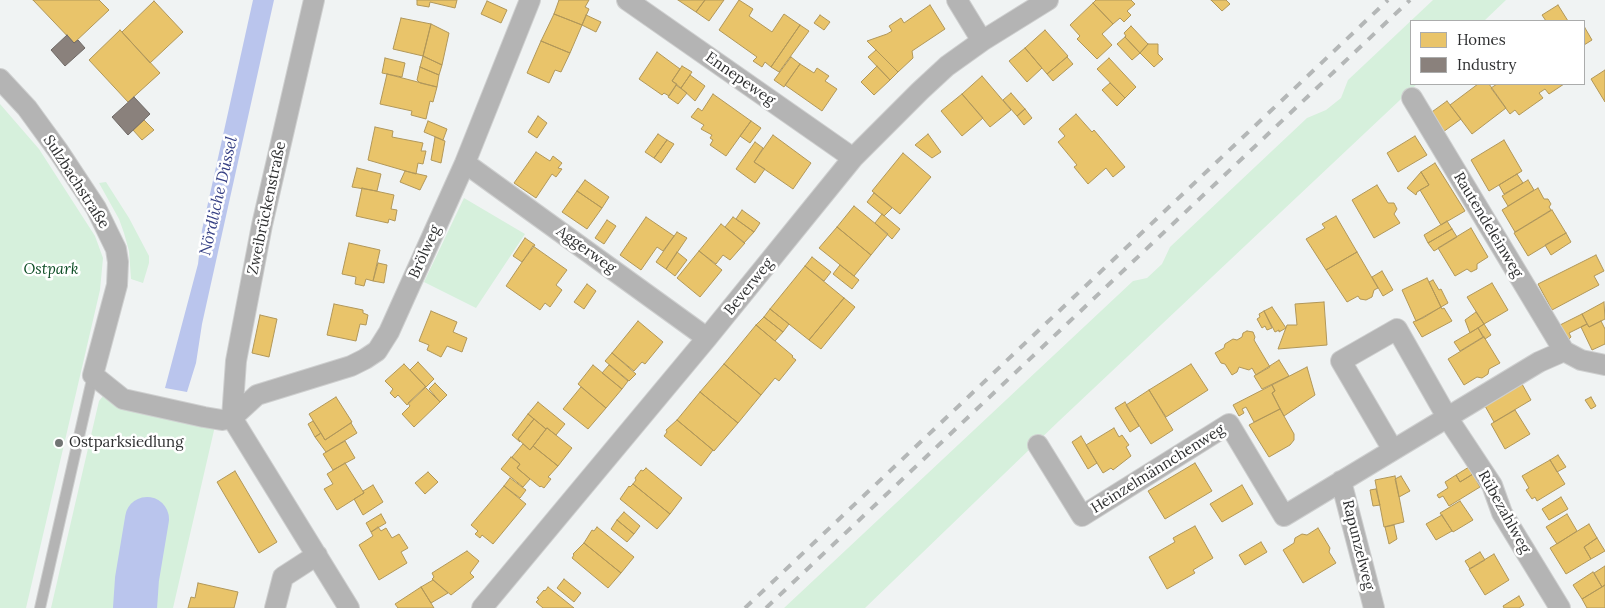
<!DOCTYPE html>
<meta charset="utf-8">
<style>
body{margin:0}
#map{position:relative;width:1605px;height:608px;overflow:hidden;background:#f0f3f3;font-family:Lora,serif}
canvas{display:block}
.legend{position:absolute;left:1410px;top:20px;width:175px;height:65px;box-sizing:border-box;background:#fff;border:1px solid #abacac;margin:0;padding:6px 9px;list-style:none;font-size:15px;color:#2e2f30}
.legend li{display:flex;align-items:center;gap:10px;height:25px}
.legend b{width:25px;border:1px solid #abacac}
</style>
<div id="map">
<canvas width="1605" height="608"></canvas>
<ul class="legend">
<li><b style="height:14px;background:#e9c46a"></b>Homes</li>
<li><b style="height:14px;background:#8a817c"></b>Industry</li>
</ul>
</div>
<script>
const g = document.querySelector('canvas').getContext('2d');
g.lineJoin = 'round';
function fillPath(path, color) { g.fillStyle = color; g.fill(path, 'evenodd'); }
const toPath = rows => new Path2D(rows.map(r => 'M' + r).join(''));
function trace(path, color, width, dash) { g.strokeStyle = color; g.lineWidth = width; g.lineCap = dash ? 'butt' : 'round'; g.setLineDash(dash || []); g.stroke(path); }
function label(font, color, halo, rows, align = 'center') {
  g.font = font + ' Lora,serif'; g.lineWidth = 5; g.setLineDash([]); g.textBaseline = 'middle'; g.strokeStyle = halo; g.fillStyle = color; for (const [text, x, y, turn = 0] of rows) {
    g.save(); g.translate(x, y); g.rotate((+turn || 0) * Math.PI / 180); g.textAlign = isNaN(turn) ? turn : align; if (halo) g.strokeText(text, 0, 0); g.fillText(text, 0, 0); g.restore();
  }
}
fillPath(toPath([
 [1433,0,1506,0,1484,21,1411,21,1411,84,1417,84,1059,421,865,608,784,608,1133,281,1147,278,1162,264,1170,247,1307,118,1326,110,1341,98,1348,80],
 [0,104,39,149,95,236,103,258,100,290,26,608,0,608],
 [106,182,129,218,149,256,149,263,143,283,131,279,129,251,124,233,119,219,99,183],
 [464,198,525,234,476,308,424,282],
 [103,396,215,426,173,608,51,608,99,401]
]), '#d6f0dc');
fillPath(toPath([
 [253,0,274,0,202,324,196,363,187,392,165,388,198,264,202,230]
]), '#bac5ed');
const homes = toPath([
 [33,0,99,0,109,10,74,43,33,0],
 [417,0,457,0,455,8,430,2,429,7,417,5,417,0],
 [559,0,589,0,585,7,589,9,582,25,554,14,559,0],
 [678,0,705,0,696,12,678,0],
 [705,0,724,0,709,21,696,12,705,0],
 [739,0,753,9,749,16,772,32,784,14,800,25,771,67,765,62,762,67,753,61,757,57,719,30,739,0],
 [1096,0,1131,0,1135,4,1127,11,1131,15,1124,22,1120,18,1113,24,1093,3,1096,0],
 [1211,0,1226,0,1230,4,1222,11,1211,0],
 [154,1,183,32,150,63,122,32,154,1],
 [487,1,507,10,501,23,481,14,487,1],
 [1093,3,1113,24,1102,34,1112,45,1097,59,1077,39,1080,36,1070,25,1093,3],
 [930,5,945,29,912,51,913,58,898,72,867,41,887,34,892,31,889,26,901,18,904,23,930,5],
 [1558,5,1568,21,1546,21,1542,15,1558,5],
 [554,14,582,25,570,53,541,41,554,14],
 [586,15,601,22,596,32,582,25,586,15],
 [820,15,830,22,824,30,814,23,820,15],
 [401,18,431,24,423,56,393,49,401,18],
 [431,24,449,33,442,65,423,56,431,24],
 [800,25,809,31,779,72,771,67,800,25],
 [1131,26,1148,44,1140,53,1125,37,1126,36,1124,33,1131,26],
 [1585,28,1592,40,1584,45,1584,29,1585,28],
 [120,30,160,73,128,102,89,60,120,30],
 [1045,30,1068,56,1047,74,1025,48,1045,30],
 [1125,37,1140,53,1132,60,1117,44,1125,37],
 [541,41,570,53,561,72,555,70,549,83,527,73,541,41],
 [1148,44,1158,44,1158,54,1163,59,1154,67,1140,53,1148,44],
 [1025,48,1042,68,1027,82,1009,61,1025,48],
 [876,50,898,72,890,80,868,57,876,50],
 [657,52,680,69,672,81,677,84,669,96,664,93,662,95,639,79,657,52],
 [423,56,442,65,439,75,420,67,423,56],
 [791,57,800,64,784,87,774,80,791,57],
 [1067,57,1073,64,1053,81,1047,74,1067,57],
 [385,58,405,63,402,77,382,73,385,58],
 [1109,58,1136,87,1125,98,1097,69,1109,58],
 [800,64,814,73,817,68,829,76,825,81,837,89,822,111,785,85,800,64],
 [682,66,692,72,681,88,672,81,682,66],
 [877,66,890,80,874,95,861,82,877,66],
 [420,67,439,75,437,87,420,83,417,80,420,67],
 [1605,70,1605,102,1591,79,1605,70],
 [387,74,437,87,433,102,430,101,426,119,411,115,412,111,380,104,387,74],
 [690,75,705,86,695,101,681,88,690,75],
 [982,76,1011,110,990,127,962,94,982,76],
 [1110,83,1125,98,1117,106,1102,90,1110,83],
 [1478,84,1489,84,1506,108,1472,134,1450,105,1478,84],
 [1497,84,1564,84,1549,94,1545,89,1539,93,1543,98,1519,115,1515,110,1510,114,1491,88,1497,84],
 [676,85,687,93,678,104,668,97,676,85],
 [1011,93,1025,109,1017,116,1003,100,1011,93],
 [713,94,751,121,726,156,710,145,713,140,710,138,712,135,701,129,704,125,691,117,698,108,702,111,713,94],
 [962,94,983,118,962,136,941,111,962,94],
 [1447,101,1461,119,1443,132,1429,114,1447,101],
 [1025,109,1032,118,1024,125,1017,116,1025,109],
 [1076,114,1092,132,1094,130,1125,167,1113,177,1106,168,1088,184,1074,167,1077,165,1058,142,1065,136,1059,129,1076,114],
 [538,116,547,123,537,138,528,132,538,116],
 [144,120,154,130,142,140,133,130,144,120],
 [428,121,447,129,443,140,424,132,428,121],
 [751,121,761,128,750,143,740,136,751,121],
 [375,127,393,131,392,137,423,143,421,151,426,151,423,164,418,163,416,174,368,160,375,127],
 [658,134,667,140,654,158,645,152,658,134],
 [928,134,941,152,932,158,915,145,928,134],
 [773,135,811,163,793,189,754,162,773,135],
 [1415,136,1427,155,1398,172,1387,153,1415,136],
 [435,137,445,141,441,163,431,160,435,137],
 [667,140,674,144,661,163,654,158,667,140],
 [1504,140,1522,171,1489,191,1471,160,1504,140],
 [755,142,763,148,754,162,765,169,755,183,736,169,755,142],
 [536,152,550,161,553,156,562,163,558,168,562,169,556,177,552,174,536,198,514,183,536,152],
 [903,153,931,177,900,214,872,191,903,153],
 [1435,163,1465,211,1441,225,1420,190,1429,185,1421,172,1435,163],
 [357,168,381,174,377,191,352,187,357,168],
 [405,171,427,176,420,190,400,182,405,171],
 [1421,172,1429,185,1417,192,1416,195,1407,188,1421,172],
 [1517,174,1523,183,1504,194,1499,185,1517,174],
 [585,180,609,197,602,208,577,191,585,180],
 [1528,180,1534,190,1508,206,1502,196,1528,180],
 [1377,185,1388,203,1394,203,1397,209,1394,214,1400,223,1374,238,1352,200,1377,185],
 [362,188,394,195,391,209,397,210,395,221,389,219,388,223,356,216,362,188],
 [1538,188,1544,199,1548,199,1551,204,1549,207,1551,210,1515,232,1502,210,1538,188],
 [577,191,602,208,587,229,562,212,577,191],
 [874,193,892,208,884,216,867,202,874,193],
 [854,206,888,234,871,255,837,227,854,206],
 [742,210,760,223,754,232,736,219,742,210],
 [1552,210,1566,233,1528,256,1514,233,1552,210],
 [882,214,900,229,892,239,875,223,882,214],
 [1336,216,1357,252,1326,270,1306,239,1325,228,1322,224,1336,216],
 [646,217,674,236,663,251,657,247,641,270,620,255,646,217],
 [733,217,754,232,744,243,725,227,733,217],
 [607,220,616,226,604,244,595,238,607,220],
 [1447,221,1452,229,1428,243,1424,235,1447,221],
 [721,224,745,243,730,260,723,255,716,264,699,251,721,224],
 [837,227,871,255,854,276,819,248,837,227],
 [1471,228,1488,257,1477,264,1477,269,1471,272,1467,269,1455,276,1438,248,1471,228],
 [1452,229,1457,237,1434,251,1428,243,1452,229],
 [677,232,687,238,666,269,656,262,677,232],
 [1566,233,1571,242,1551,255,1545,245,1566,233],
 [525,238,535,245,522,262,513,256,525,238],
 [349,243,380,250,373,281,366,279,364,286,355,284,356,277,342,274,349,243],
 [533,246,567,270,556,285,562,290,550,307,545,303,540,310,506,286,533,246],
 [699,251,722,270,700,297,677,278,699,251],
 [677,252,687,260,675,276,666,269,677,252],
 [1357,252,1378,288,1374,290,1372,297,1366,300,1360,299,1358,296,1347,302,1326,270,1357,252],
 [1596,255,1604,271,1594,276,1599,285,1552,310,1538,284,1596,255],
 [812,257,831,272,824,281,805,266,812,257],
 [378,263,387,265,384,283,373,281,378,263],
 [840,265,859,280,852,289,833,274,840,265],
 [805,266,844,298,809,340,770,309,805,266],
 [1382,271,1393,290,1383,296,1372,277,1382,271],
 [1427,278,1441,307,1416,321,1402,290,1427,278],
 [1433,280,1439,290,1441,289,1448,303,1441,307,1429,282,1433,280],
 [1492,283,1508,310,1484,324,1467,297,1492,283],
 [587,284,596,291,584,309,574,302,587,284],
 [844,298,855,307,821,349,809,340,844,298],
 [1324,302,1327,345,1278,349,1287,325,1297,325,1295,304,1324,302],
 [1604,302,1605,319,1589,327,1582,314,1604,302],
 [334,304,363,310,363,313,368,315,366,325,360,324,356,341,327,335,334,304],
 [1272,307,1286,328,1279,332,1279,330,1275,332,1264,311,1272,307],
 [1441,307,1442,309,1444,308,1452,321,1422,337,1413,322,1423,318,1441,307],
 [770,309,789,324,783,332,764,317,770,309],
 [431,311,457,322,453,332,467,338,462,352,447,346,441,357,427,350,429,345,419,341,431,311],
 [1264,311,1272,328,1267,330,1265,326,1262,328,1257,319,1260,317,1259,314,1264,311],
 [1476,312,1484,324,1470,333,1465,320,1476,312],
 [1582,314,1587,324,1569,333,1571,337,1568,340,1558,326,1582,314],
 [260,315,277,319,269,357,252,353,260,315],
 [764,317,783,332,775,341,756,325,764,317],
 [638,321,663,342,645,364,642,362,634,371,612,353,638,321],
 [1601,321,1605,329,1605,344,1592,350,1581,327,1587,324,1589,327,1601,321],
 [1484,324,1491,335,1485,339,1478,328,1484,324],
 [756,325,793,356,792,357,796,360,779,381,775,378,761,395,724,364,756,325],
 [1478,328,1483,337,1460,351,1454,342,1478,328],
 [1247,331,1253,332,1255,337,1254,340,1270,367,1256,375,1252,368,1249,370,1239,367,1237,372,1232,375,1225,364,1221,363,1215,353,1224,348,1225,344,1233,339,1237,340,1242,337,1243,333,1247,331],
 [1484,337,1500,363,1489,369,1488,374,1482,378,1477,377,1464,385,1448,359,1484,337],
 [612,353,636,374,629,381,605,361,612,353],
 [1279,360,1289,376,1262,389,1254,376,1279,360],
 [418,362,434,379,426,387,410,370,418,362],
 [404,364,426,387,407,405,398,395,395,398,390,393,393,389,385,381,404,364],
 [724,364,761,395,738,423,700,392,724,364],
 [1191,364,1208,390,1166,417,1149,390,1191,364],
 [593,365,622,389,606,408,578,384,593,365],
 [609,365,628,381,622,389,602,373,609,365],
 [1307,367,1315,395,1284,416,1272,393,1275,391,1272,385,1307,367],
 [435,383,447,395,440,402,429,389,435,383],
 [1522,384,1531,400,1494,422,1485,406,1522,384],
 [1272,385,1275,391,1272,393,1280,409,1254,422,1246,407,1242,409,1244,413,1239,416,1233,405,1272,385],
 [425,387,440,402,414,427,402,414,410,406,408,403,425,387],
 [581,387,606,408,588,429,563,409,581,387],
 [1149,390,1173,430,1151,444,1126,405,1149,390],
 [700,392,738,423,714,451,677,420,700,392],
 [336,397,352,422,325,440,309,414,336,397],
 [1591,397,1596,406,1591,409,1585,400,1591,397],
 [538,402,565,424,556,435,547,428,546,429,528,414,538,402],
 [1125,402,1139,426,1130,432,1115,408,1125,402],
 [1280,409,1294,434,1294,440,1290,445,1269,457,1249,425,1280,409],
 [1515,410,1530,434,1505,449,1491,424,1515,410],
 [528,414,534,419,518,439,520,442,512,435,528,414],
 [534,419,546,429,530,450,518,439,534,419],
 [677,420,713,450,701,466,664,436,667,432,666,430,677,420],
 [313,421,321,433,315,437,308,424,313,421],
 [351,423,357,433,326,452,315,437,321,433,325,440,351,423],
 [547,428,572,448,558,466,533,446,547,428],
 [1114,428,1119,437,1122,435,1129,445,1126,447,1131,456,1113,470,1111,468,1103,473,1086,445,1114,428],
 [1081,436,1097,463,1088,469,1072,442,1081,436],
 [345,441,355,458,333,470,323,454,345,441],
 [523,444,530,450,533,446,558,466,548,477,551,479,544,488,541,486,540,487,517,468,520,464,512,457,523,444],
 [1558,455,1566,467,1557,472,1550,460,1558,455],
 [511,457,520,464,517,468,530,479,523,487,501,469,511,457],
 [1550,460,1565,484,1537,501,1535,497,1532,499,1526,490,1529,488,1522,476,1550,460],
 [345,463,364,493,337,510,324,489,333,484,327,474,345,463],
 [1195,463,1212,491,1165,519,1148,491,1195,463],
 [1469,467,1473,474,1460,482,1456,475,1469,467],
 [646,468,682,498,670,514,633,484,636,480,635,478,641,470,643,471,646,468],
 [235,471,277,542,259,553,217,482,235,471],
 [428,472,438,482,425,494,415,483,428,472],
 [1473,474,1480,487,1449,506,1443,496,1439,498,1437,495,1448,488,1445,482,1456,475,1460,482,1473,474],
 [1395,476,1404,522,1384,527,1375,480,1395,476],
 [1401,476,1410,491,1399,497,1395,479,1401,476],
 [510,478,526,490,520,498,504,486,510,478],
 [633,484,670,514,657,529,620,499,629,486,630,487,633,484],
 [373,485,383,502,363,515,354,499,364,493,363,491,373,485],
 [1242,485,1253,504,1222,522,1210,504,1242,485],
 [504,486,526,504,493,544,482,535,480,538,475,534,478,531,471,525,504,486],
 [1376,489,1380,505,1373,506,1370,490,1376,489],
 [1561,497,1568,509,1549,520,1542,509,1561,497],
 [1460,501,1473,520,1453,532,1440,513,1460,501],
 [624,512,640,526,634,534,617,520,624,512],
 [381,514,386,523,371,532,366,523,381,514],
 [1567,514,1577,531,1557,544,1546,527,1567,514],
 [1442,515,1452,531,1436,540,1426,524,1442,515],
 [617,520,634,534,627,542,611,529,617,520],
 [1589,524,1597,538,1584,547,1591,559,1566,574,1550,548,1589,524],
 [1394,525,1397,539,1389,544,1385,527,1394,525],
 [1195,526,1213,558,1193,570,1195,573,1167,589,1149,557,1175,542,1173,538,1195,526],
 [378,527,381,531,386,528,392,538,399,534,408,548,401,552,407,563,379,580,359,545,373,536,371,532,378,527],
 [597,527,634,557,621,573,584,543,592,530,594,531,597,527],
 [1318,528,1330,548,1329,552,1336,563,1303,583,1283,550,1294,543,1295,538,1302,534,1307,535,1318,528],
 [1597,538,1605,551,1591,559,1584,547,1597,538],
 [1261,542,1267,552,1245,565,1239,555,1261,542],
 [584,543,621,573,608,588,572,558,574,555,573,554,584,543],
 [467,551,479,561,470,573,474,577,451,595,432,579,434,577,432,573,467,551],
 [1480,552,1485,560,1470,569,1465,561,1480,552],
 [1494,554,1509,580,1485,595,1469,569,1494,554],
 [1605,566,1605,585,1602,587,1594,573,1605,566],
 [1593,572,1602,587,1582,599,1573,585,1593,572],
 [564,579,581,593,574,602,557,588,564,579],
 [433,580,448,593,431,603,421,587,433,580],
 [198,583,238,592,234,608,188,608,191,597,195,598,198,583],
 [1605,585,1605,608,1587,608,1582,599,1605,585],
 [421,587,434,608,398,608,395,604,421,587],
 [548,587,574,608,543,608,536,602,539,599,537,598,544,590,545,591,548,587],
 [1519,596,1524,605,1519,608,1504,608,1503,606,1519,596]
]);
fillPath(homes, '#e9c46a');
trace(homes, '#b19759', 1);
const industry = toPath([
 [67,35,74,43,78,40,85,48,65,66,51,50,67,35],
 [134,97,150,114,128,135,112,117,134,97]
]);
fillPath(industry, '#8a817c');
trace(industry, '#6e6865', 1);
trace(toPath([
 [135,608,137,579,147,519]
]), '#bac5ed', 44);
const service = toPath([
 [40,608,93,375]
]);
const minor = toPath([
 [627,0,853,158],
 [957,0,982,41],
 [0,79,27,108,59,152,96,208,116,249,118,262,117,285,93,375,123,399,204,417,222,420,232,418],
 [1412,98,1564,351,1581,360,1605,365],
 [465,163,707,338],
 [232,418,257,395,351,366,365,359,377,351,389,332,465,163,530,0],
 [232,418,236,361,262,225,314,0],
 [232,418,349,608],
 [1038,445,1082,516,1229,424,1284,516,1539,362,1564,351],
 [1393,450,1341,361,1397,329,1447,417,1492,485,1502,513,1560,608],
 [1341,481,1374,608],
 [275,608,283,577,317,555],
 [482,608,707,338,853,158,920,91,947,66,982,41,1048,0]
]);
trace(service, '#cecfcf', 12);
trace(minor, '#cecfcf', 22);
trace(service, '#b4b4b4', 10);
trace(minor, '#b4b4b4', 20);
trace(toPath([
 [745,608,1388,0],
 [766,608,1410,0]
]), '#b4b7b7', 4, [9, 9]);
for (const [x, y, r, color] of [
 [59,443,5,"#727474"]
]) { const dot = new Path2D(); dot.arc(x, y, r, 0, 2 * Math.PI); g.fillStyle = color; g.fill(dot); trace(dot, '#fff', 2); }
label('15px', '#2e2f30', '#fff', [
 ["Ennepeweg",740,79,35],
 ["Sulzbachstraße",76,182,57],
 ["Zweibrückenstraße",267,208,-78],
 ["Rautendeleinweg",1488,225,59],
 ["Aggerweg",586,250,36],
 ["Brölweg",425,252,-66],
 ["Beverweg",749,287,-51],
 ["Heinzelmännchenweg",1158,469,-32],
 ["Rübezahlweg",1504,512,61],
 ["Rapunzelweg",1358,545,76]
]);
label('italic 15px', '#0d4d25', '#fff', [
 ["Ostpark",51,270]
]);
label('15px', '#2e2f30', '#fff', [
 ["Ostparksiedlung",69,443]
], 'left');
label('italic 16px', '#353f84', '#fff', [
 ["Nördliche Düssel",219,196,-77]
]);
</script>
